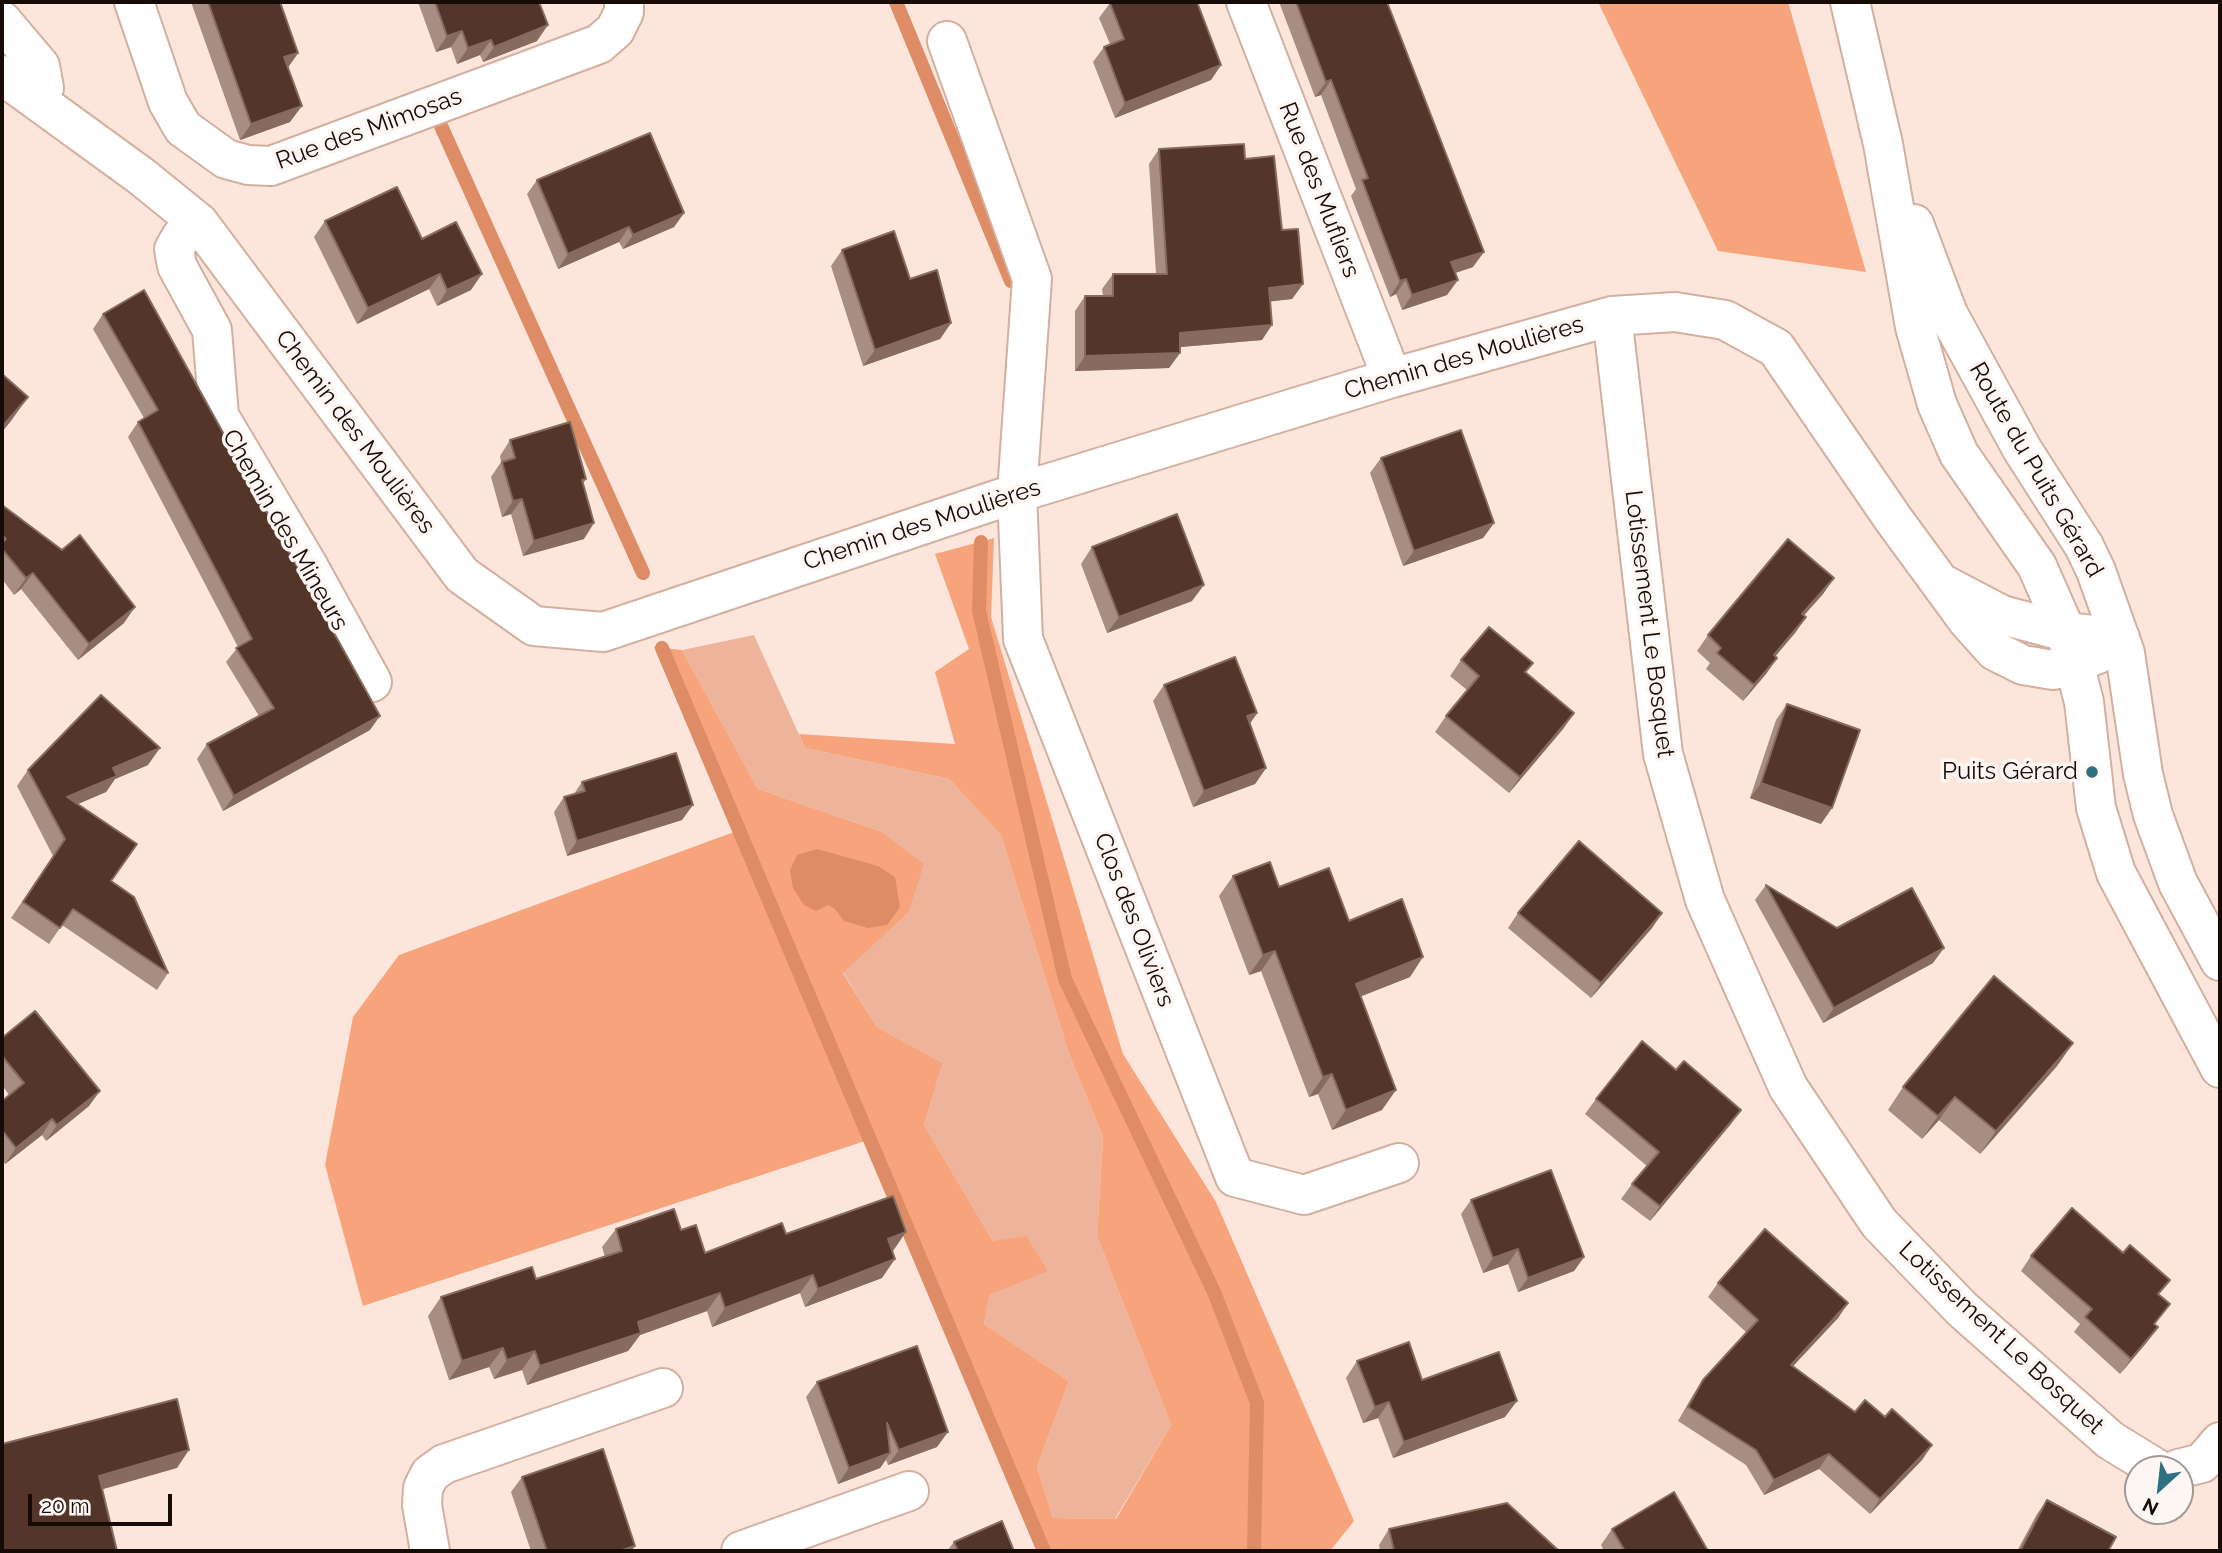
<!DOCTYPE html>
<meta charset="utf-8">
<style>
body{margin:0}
#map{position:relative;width:2222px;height:1553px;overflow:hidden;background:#fce6db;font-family:Raleway,sans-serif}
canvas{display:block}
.frame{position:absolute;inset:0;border:4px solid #170b06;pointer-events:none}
.north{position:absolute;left:2124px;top:1455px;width:70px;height:70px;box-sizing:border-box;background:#fef6f3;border:2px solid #a29894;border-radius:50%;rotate:207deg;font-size:19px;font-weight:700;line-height:28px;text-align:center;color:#170b06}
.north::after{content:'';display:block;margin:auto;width:24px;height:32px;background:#2d7081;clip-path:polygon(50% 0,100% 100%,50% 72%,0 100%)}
.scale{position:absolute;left:28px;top:1494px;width:144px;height:32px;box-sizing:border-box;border:4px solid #170b06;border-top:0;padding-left:9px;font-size:21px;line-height:24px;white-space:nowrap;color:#170b06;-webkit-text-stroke:5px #fef6f3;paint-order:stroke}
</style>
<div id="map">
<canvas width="2222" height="1553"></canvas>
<div class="frame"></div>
<div class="north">N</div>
<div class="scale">20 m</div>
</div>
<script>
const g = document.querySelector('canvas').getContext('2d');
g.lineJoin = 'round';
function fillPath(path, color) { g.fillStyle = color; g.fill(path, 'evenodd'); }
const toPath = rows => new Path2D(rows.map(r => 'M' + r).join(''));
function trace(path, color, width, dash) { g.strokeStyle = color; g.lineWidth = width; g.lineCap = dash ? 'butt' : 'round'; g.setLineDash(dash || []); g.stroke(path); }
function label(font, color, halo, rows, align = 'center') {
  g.font = font + ' Raleway,sans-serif'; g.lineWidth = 7; g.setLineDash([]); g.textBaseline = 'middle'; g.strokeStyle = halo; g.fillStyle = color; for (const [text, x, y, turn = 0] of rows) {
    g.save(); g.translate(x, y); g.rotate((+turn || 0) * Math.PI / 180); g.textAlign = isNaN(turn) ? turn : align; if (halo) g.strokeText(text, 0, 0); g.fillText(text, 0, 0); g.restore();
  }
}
fillPath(toPath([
 [754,635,805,748,949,779,1001,835,1069,1054,1103,1137,1097,1236,1171,1425,1115,1519,1053,1518,1037,1467,1069,1381,984,1324,990,1295,1048,1270,993,1241,924,1125,943,1063,877,1027,843,972,908,913,880,831,758,789,682,650]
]), '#edb49b');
fillPath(toPath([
 [1598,2,1788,2,1866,272,1718,251],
 [994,538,991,617,1123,1054,1216,1202,1354,1521,1330,1551,1039,1551,865,1141,363,1306,325,1165,353,1017,399,955,734,832,654,647,682,650,758,789,880,831,924,864,908,913,843,973,877,1027,943,1063,924,1125,993,1241,1026,1236,1048,1271,990,1295,984,1324,1069,1381,1037,1467,1053,1518,1116,1519,1171,1425,1097,1236,1103,1137,1069,1054,1001,835,949,779,805,748,799,734,955,744,935,672,969,649,935,554]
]), '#f7a47d');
fillPath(toPath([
 [817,849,878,866,895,877,900,907,887,925,868,928,844,921,835,909,828,905,816,911,804,905,793,888,790,870,797,855]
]), '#dd8c66');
trace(toPath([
 [896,2,1011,281],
 [441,126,643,573],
 [981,542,979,611,1065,979,1214,1292,1257,1403,1254,1551],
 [662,648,1044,1551]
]), '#dd8c66', 14);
const minor = toPath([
 [134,2,168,102,183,128,226,159,248,165,271,166,599,44,615,30,624,12,624,2],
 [1246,2,1392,378],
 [2,21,40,66,44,88,39,100],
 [947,41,1032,279,1017,493,1023,639,1235,1177,1304,1195,1399,1163],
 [2,75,141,176,199,223,462,575,534,626,603,632,1017,493,1392,378,1612,316,1675,312,1725,320,1776,348,1894,520,1968,621,1995,651,2023,665,2053,670,2098,654,2120,638,2066,632,2002,615,1941,583],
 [199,223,181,237,174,249,177,266,212,330,219,416,307,564,372,682],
 [1612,316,1663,754,1705,900,1788,1087,1879,1223,1962,1309,2110,1440,2157,1469],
 [2178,1469,2202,1463,2220,1442],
 [430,1551,422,1505,423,1488,430,1474,444,1464,663,1388],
 [741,1551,909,1491]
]);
const major = toPath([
 [1850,2,1883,144,1915,327,1937,404,1959,454,2037,566,2066,632,2084,702,2096,808,2116,873,2220,1068],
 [1914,224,1948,314,2022,449,2084,546,2096,571,2125,653,2143,774,2153,815,2178,883,2220,961]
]);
trace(minor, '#d3af9f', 42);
trace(major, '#d3af9f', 42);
trace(minor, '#fff', 38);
trace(major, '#fff', 38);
fillPath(toPath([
 [191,2,280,2,298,53,288,67,290,122,240,140],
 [418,2,539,2,537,41,483,62,480,55,457,64,451,47,436,52],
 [1279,2,1387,2,1473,267,1455,273,1447,295,1402,310,1396,294,1390,297,1351,196,1356,189,1321,95,1315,97],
 [1110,3,1221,65,1211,80,1115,118,1093,62,1104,47,1110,44,1099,18],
 [1159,149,1245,159,1282,230,1303,284,1292,299,1270,301,1262,340,1180,347,1180,353,1169,368,1075,371,1075,311,1085,296,1103,296,1102,289,1113,274,1156,274,1149,164],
 [537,180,684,213,674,227,623,249,619,242,558,269,527,194],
 [325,221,422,239,471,290,437,306,429,289,357,324,314,237],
 [842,250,910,279,951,323,940,339,863,366,831,266],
 [103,314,370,730,223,811,197,759,207,744,259,716,226,662,238,647,128,437,138,422,144,418,93,329],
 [510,440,586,479,583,484,584,539,523,556,511,514,502,517,491,477,501,462,500,456],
 [1381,458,1494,523,1483,538,1403,566,1370,473],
 [2,505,124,623,78,660,21,589,14,595,2,579],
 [1092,547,1192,601,1107,633,1081,564],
 [1834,578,1823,594,1804,615,1806,617,1795,633,1775,656,1777,658,1766,674,1743,701,1706,669,1710,663,1697,651,1708,635],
 [1461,660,1526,673,1574,713,1563,729,1509,793,1435,732,1446,716,1467,690,1450,676],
 [1164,685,1257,713,1250,724,1266,768,1255,784,1193,807,1153,701],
 [1787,704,1821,824,1750,798,1776,720],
 [148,765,115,779,106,792,77,804,112,881,168,973,157,990,62,925,49,944,11,918,53,856,17,786,28,770],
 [582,782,682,820,567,856,554,812,564,797,574,794],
 [1233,876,1279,887,1349,921,1410,977,1360,996,1382,1110,1332,1130,1318,1094,1309,1097,1261,971,1249,975,1219,896],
 [1766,885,1837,928,1933,963,1823,1023,1755,900],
 [1518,913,1662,913,1652,928,1591,998,1508,928],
 [2,1038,89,1106,46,1141,42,1135,5,1164,2,1159,2,1101,9,1095,2,1085],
 [2073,1043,2057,1066,1980,1154,1939,1120,1922,1139,1888,1110,1903,1087],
 [1676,1070,1741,1110,1730,1125,1650,1221,1621,1199,1632,1184,1647,1166,1585,1114,1596,1099],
 [1471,1200,1584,1257,1574,1271,1518,1292,1508,1264,1483,1273,1461,1214],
 [616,1229,681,1230,705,1253,786,1234,893,1251,882,1278,805,1307,800,1293,712,1327,707,1311,640,1335,628,1351,527,1385,522,1370,494,1379,489,1367,449,1380,428,1316,441,1297,536,1279,605,1257,602,1247],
 [2031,1256,2159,1296,2155,1325,2147,1342,2120,1374,2074,1332,2080,1324,2021,1271],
 [1718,1283,1848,1303,1838,1318,1793,1366,1855,1412,1885,1417,1932,1445,1922,1460,1870,1514,1819,1469,1764,1495,1746,1465,1678,1421,1693,1395,1703,1380,1747,1333,1708,1297],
 [1357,1361,1422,1380,1505,1417,1393,1458,1378,1418,1363,1423,1346,1378],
 [817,1382,937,1447,888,1465,886,1460,880,1468,838,1484,806,1397],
 [522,1477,635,1546,631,1551,531,1551,511,1492],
 [2047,1500,2108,1551,2017,1551,2037,1514],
 [1389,1529,1559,1551,1380,1551,1379,1545],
 [1612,1529,1708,1551,1604,1551,1601,1545],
 [954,1542,1014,1551,947,1551]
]), '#a88e82');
fillPath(toPath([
 [548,25,537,41,483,62,494,47],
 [462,31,451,47,436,52,447,36],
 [491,40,480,55,457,64,468,48],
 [298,53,287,69,284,57],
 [1221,65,1211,80,1115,118,1125,103],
 [1331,80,1321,95,1315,97,1326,82],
 [302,106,290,122,240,140,251,124],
 [684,213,674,227,623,249,633,235],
 [629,227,619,242,558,269,568,254],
 [1484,252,1473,267,1440,278,1451,262],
 [440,274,429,289,357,324,368,308],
 [482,274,471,290,437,306,447,290],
 [1406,279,1396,294,1390,297,1400,281],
 [1458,280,1447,295,1402,310,1412,295],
 [1303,284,1292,299,1258,303,1269,288],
 [951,323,940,339,863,366,875,350],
 [1272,325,1262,340,1169,348,1180,333],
 [1180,353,1169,368,1075,371,1085,356],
 [28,397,11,421,2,432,2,427],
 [522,499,511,514,502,517,513,501],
 [594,523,584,539,523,556,534,541],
 [1494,523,1483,538,1403,566,1414,551],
 [33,573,21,589,14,595,26,578],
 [1834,578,1823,594,1791,630,1802,614],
 [1204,585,1192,601,1107,633,1119,617],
 [135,607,124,623,78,660,89,644],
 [1806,617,1795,633,1763,671,1774,655],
 [1777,658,1766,674,1743,701,1754,685],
 [1257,713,1246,729,1247,716],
 [1574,713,1563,729,1509,793,1520,777],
 [380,716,370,730,223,811,234,796],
 [160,748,148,765,115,779,106,792,55,814,67,797,113,768],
 [1266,768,1255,784,1193,807,1204,791],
 [1761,783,1832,808,1821,824,1750,798],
 [693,805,682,820,567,856,577,841],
 [1662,913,1652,928,1591,998,1601,983],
 [1944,948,1933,963,1823,1023,1834,1008],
 [1275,951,1261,971,1249,975,1263,955],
 [1423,957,1410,977,1342,1004,1356,984],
 [2073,1043,2057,1066,1980,1154,1996,1131],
 [1332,1074,1318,1094,1309,1097,1323,1077],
 [1396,1090,1382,1110,1332,1130,1346,1110],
 [100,1091,89,1106,46,1141,57,1125],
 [1955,1097,1939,1120,1922,1139,1938,1116],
 [1741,1110,1730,1125,1650,1221,1660,1206],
 [52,1119,42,1135,5,1164,16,1148],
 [906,1232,893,1251,875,1258,888,1239],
 [1518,1249,1508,1264,1483,1273,1493,1258],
 [1584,1257,1574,1271,1518,1292,1528,1278],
 [895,1259,882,1278,805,1307,818,1289],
 [813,1275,800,1293,712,1327,725,1308],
 [720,1293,707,1311,640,1335,628,1351,527,1385,540,1366,638,1322],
 [1848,1303,1838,1318,1781,1379,1791,1365],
 [2158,1327,2147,1342,2120,1374,2131,1359],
 [503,1348,489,1367,449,1380,462,1361],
 [535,1351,522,1370,494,1379,507,1360],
 [1517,1401,1505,1417,1393,1458,1404,1442],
 [1389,1402,1378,1418,1363,1423,1375,1407],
 [948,1432,937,1447,888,1465,899,1450],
 [1932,1445,1922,1460,1870,1514,1880,1499],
 [189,1450,177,1468,86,1494,99,1476],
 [890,1453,880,1468,838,1484,849,1468],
 [1829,1454,1819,1469,1764,1495,1774,1480],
 [635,1546,631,1551,619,1551]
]), '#866b5e');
const building = toPath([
 [208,2,280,2,298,53,284,57,302,106,251,124,208,2],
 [435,2,539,2,548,25,494,47,491,40,468,48,462,31,447,36,435,2],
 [1113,2,1197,2,1221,65,1125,103,1104,47,1124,39,1110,3,1113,2],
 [1296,2,1387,2,1484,252,1451,262,1458,280,1412,295,1406,279,1400,281,1362,180,1368,178,1331,80,1326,82,1296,2],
 [650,133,684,213,633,235,629,227,568,254,537,180,650,133],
 [1244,144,1245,159,1274,156,1282,230,1298,229,1303,284,1269,288,1272,325,1180,333,1180,353,1085,356,1085,296,1113,296,1113,274,1167,274,1159,149,1244,144],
 [397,187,422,239,456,222,482,274,447,290,440,274,368,308,325,221,397,187],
 [894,231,910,279,937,270,951,323,875,350,842,250,894,231],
 [144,290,380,716,234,796,207,744,274,708,236,648,252,639,138,422,158,410,103,314,144,290],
 [2,374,28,397,2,427,2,374],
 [570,422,586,479,582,480,594,523,534,541,522,499,513,501,502,462,515,458,510,440,570,422],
 [1461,430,1494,523,1414,551,1381,458,1461,430],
 [2,505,62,550,80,535,135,607,89,644,33,573,26,578,2,549,2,543,6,539,2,534,2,505],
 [1177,514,1204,585,1119,617,1092,547,1177,514],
 [1788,539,1834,578,1802,614,1806,617,1774,655,1777,658,1754,685,1717,653,1721,648,1708,635,1788,539],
 [1489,627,1533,663,1525,672,1574,713,1520,777,1446,716,1479,676,1461,660,1489,627],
 [1235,657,1257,713,1247,716,1266,768,1204,791,1164,685,1235,657],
 [101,695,160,748,113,768,117,776,67,797,137,844,111,881,134,897,168,973,73,909,60,928,23,902,65,839,28,770,101,695],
 [1787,704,1860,730,1832,808,1761,783,1787,704],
 [676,753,693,805,577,841,564,797,585,791,582,782,676,753],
 [1579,841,1662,913,1601,983,1518,913,1579,841],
 [1270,862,1279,887,1329,868,1349,921,1402,899,1423,957,1356,984,1396,1090,1346,1110,1332,1074,1323,1077,1275,951,1263,955,1233,876,1270,862],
 [1766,885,1837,928,1912,888,1944,948,1834,1008,1766,885],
 [1994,976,2073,1043,1996,1131,1955,1097,1938,1116,1903,1087,1994,976],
 [35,1011,100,1091,57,1125,52,1119,16,1148,2,1130,2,1101,24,1083,2,1056,2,1038,35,1011],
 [1642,1041,1676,1070,1684,1061,1741,1110,1660,1206,1632,1184,1659,1152,1596,1099,1642,1041],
 [1551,1170,1584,1257,1528,1278,1518,1249,1493,1258,1471,1200,1551,1170],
 [893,1196,906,1232,888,1239,895,1259,818,1289,813,1275,725,1308,720,1293,638,1322,641,1333,540,1366,535,1351,507,1360,503,1348,462,1361,441,1297,532,1267,536,1279,622,1251,616,1229,674,1209,681,1230,696,1225,705,1253,782,1223,786,1234,893,1196],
 [2072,1208,2123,1253,2130,1245,2170,1280,2158,1294,2170,1304,2154,1324,2158,1327,2131,1359,2085,1317,2092,1309,2031,1256,2072,1208],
 [1765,1229,1848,1303,1791,1365,1855,1412,1865,1400,1885,1417,1892,1409,1932,1445,1880,1499,1829,1454,1774,1480,1756,1450,1688,1407,1703,1380,1758,1320,1718,1283,1765,1229],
 [1409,1342,1422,1380,1499,1352,1517,1401,1404,1442,1389,1402,1375,1407,1357,1361,1409,1342],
 [917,1346,948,1432,899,1450,887,1423,890,1453,849,1468,817,1382,917,1346],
 [177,1399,189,1450,99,1476,117,1551,2,1551,2,1444,177,1399],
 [603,1449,635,1546,619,1551,547,1551,522,1477,603,1449],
 [1674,1492,1708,1551,1625,1551,1612,1529,1674,1492],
 [2047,1500,2116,1537,2108,1551,2020,1551,2047,1500],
 [1507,1503,1559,1551,1394,1551,1389,1529,1507,1503],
 [1002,1521,1014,1551,958,1551,954,1542,1002,1521]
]);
fillPath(building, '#533629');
trace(building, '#866b5e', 2);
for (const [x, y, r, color] of [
 [2092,772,7,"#2d7081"]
]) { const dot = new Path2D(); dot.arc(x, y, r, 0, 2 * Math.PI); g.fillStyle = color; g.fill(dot); trace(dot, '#fef6f3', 2.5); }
label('24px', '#170b06', '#fef6f3', [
 ["Rue des Mimosas",369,129,-20],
 ["Rue des Mufliers",1319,190,69],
 ["Chemin des Moulières",1464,358,-16],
 ["Chemin des Moulières",355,432,53],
 ["Route du Puits Gérard",2036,470,60],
 ["Chemin des Moulières",922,525,-18],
 ["Chemin des Mineurs",285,530,60],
 ["Lotissement Le Bosquet",1649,624,83],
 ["Clos des Oliviers",1134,920,69],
 ["Lotissement Le Bosquet",2001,1338,43]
]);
label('24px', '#170b06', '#fef6f3', [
 ["Puits Gérard",2078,772]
], 'right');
</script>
